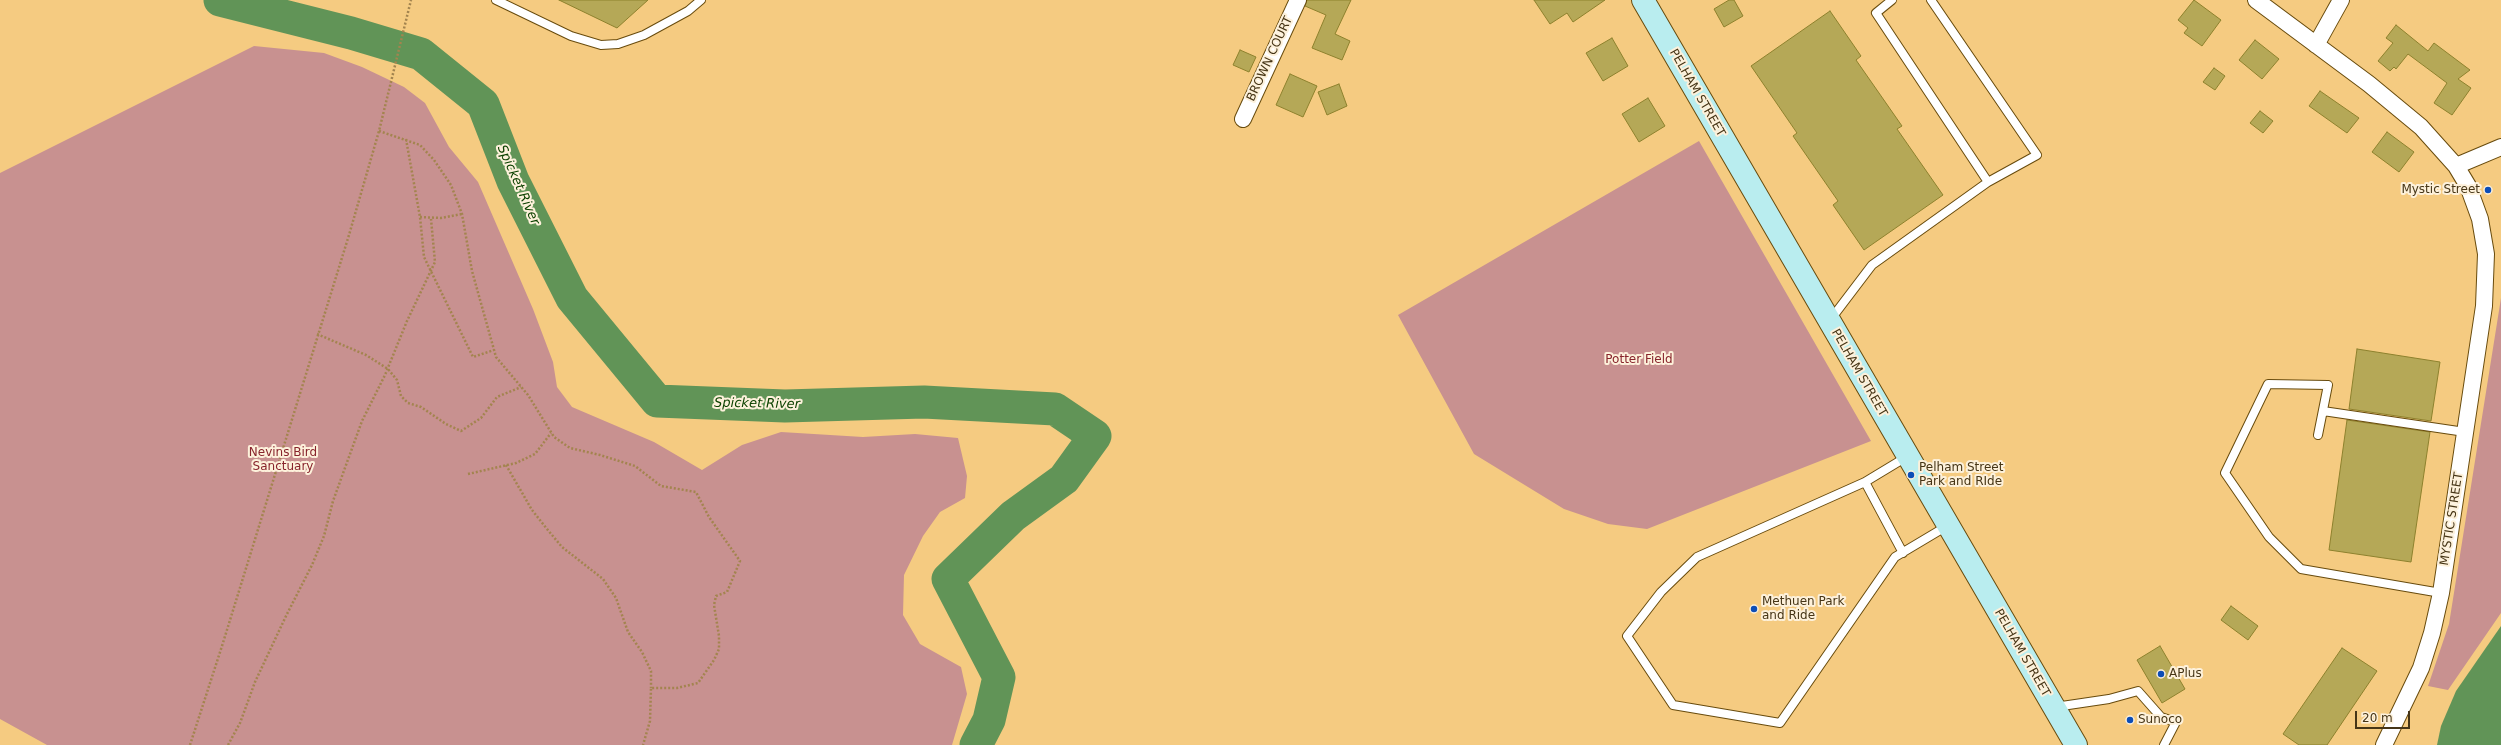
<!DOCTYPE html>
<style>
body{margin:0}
#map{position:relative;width:2501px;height:745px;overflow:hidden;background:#f5cb81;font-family:"DejaVu Sans",sans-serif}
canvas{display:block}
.scale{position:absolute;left:2355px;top:711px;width:55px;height:18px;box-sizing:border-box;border:2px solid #463516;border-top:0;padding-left:5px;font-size:12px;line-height:14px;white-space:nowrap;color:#463516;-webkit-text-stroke:3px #fdf1db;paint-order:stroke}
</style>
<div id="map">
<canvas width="2501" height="745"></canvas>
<div class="scale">20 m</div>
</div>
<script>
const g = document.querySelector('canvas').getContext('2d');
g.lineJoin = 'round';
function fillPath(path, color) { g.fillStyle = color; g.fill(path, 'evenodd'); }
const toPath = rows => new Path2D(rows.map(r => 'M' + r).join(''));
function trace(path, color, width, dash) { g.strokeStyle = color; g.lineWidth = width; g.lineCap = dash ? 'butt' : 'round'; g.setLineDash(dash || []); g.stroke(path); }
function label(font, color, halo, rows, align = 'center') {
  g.font = font + ' "DejaVu Sans",sans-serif'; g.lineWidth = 4; g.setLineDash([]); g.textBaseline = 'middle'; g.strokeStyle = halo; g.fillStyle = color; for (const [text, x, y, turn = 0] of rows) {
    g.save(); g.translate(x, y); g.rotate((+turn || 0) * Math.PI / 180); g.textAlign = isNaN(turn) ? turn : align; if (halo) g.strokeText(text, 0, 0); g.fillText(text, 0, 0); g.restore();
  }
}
fillPath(toPath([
 [254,46,324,53,362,67,404,87,425,103,449,147,478,182,533,309,553,362,557,387,572,407,654,442,702,470,742,445,781,432,863,437,915,434,958,438,967,476,965,498,940,512,923,536,904,575,903,615,920,644,961,667,967,694,952,745,47,745,0,719,0,173],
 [1699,141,1871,441,1647,529,1608,524,1564,509,1474,454,1398,315],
 [2501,298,2501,613,2448,690,2428,686,2449,624]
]), '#c89190');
fillPath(toPath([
 [2501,626,2501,745,2437,745,2441,726,2456,691]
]), '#619457');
trace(toPath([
 [220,0,351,33,421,54,483,104,513,181,572,298,657,401,785,406,924,402,1055,409,1095,436,1064,479,1013,516,948,579,999,677,989,720,976,745]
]), '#619457', 33);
const building = toPath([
 [559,0,648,0,617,28,559,0],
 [1307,0,1351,0,1335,34,1350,41,1342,60,1312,48,1326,15,1305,6,1307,0],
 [1534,0,1605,0,1573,22,1567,13,1550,24,1534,0],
 [1729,0,1734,0,1743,16,1724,27,1714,9,1729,0],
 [2194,0,2221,20,2202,46,2184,33,2188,28,2178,20,2194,0],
 [1830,11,1861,56,1856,60,1902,126,1897,129,1943,195,1864,250,1833,205,1838,201,1793,136,1797,133,1751,66,1830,11],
 [2396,25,2428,51,2434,43,2470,70,2458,79,2471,88,2452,115,2434,103,2447,83,2408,54,2396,69,2394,67,2390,71,2378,61,2393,43,2386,38,2396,25],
 [1612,38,1628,66,1603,81,1586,53,1612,38],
 [2255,40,2279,59,2262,79,2239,60,2255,40],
 [1240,50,1256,57,1249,72,1233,65,1240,50],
 [2214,68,2225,76,2215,90,2203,82,2214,68],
 [1290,74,1317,86,1303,117,1276,105,1290,74],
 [1339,84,1347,106,1327,115,1318,92,1339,84],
 [2320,91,2359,118,2347,133,2309,106,2320,91],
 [1648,98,1665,126,1639,142,1622,114,1648,98],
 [2260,111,2273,121,2263,133,2250,123,2260,111],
 [2387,132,2414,152,2399,172,2372,152,2387,132],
 [2357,349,2440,362,2431,421,2349,409,2357,349],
 [2347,420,2430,432,2411,562,2329,550,2347,420],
 [2231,606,2258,626,2248,640,2221,620,2231,606],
 [2160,646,2185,689,2162,703,2137,660,2160,646],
 [2342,648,2377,671,2327,745,2299,745,2283,734,2342,648]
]);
fillPath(building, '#b5a857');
trace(building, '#8d812d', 1);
const service = toPath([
 [496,0,571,36,601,45,618,44,644,35,688,11,701,0],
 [1892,0,1876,13,1988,182],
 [1831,319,1872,265,1988,182,2037,155,1931,0],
 [2323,411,2465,432],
 [2318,435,2328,385,2268,384,2225,473,2269,537,2301,569,2441,593],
 [1908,456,1865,482,1697,557,1661,592,1627,636,1673,705,1780,723,1895,557,1947,526],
 [1865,482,1903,553],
 [2055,707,2109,699,2138,691,2161,717,2176,722,2164,745]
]);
const minor = toPath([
 [2256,0,2369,84,2421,127,2456,166,2468,186,2480,219,2486,254,2484,306,2441,593,2432,633,2421,668,2384,745],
 [2316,45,2341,0],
 [1243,119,1298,0],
 [2456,166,2501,147]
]);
const secondary = toPath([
 [1643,0,2076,745]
]);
trace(service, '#684b0d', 10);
trace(minor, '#684b0d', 18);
trace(secondary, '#684b0d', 24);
trace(toPath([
 [379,131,420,145,434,160,451,185,462,214,472,271,496,357,528,395,554,437,570,448,600,455,635,466,661,486,696,492,709,517,740,561,727,592,716,596,714,605,719,636,719,649,714,660,698,683,677,688,651,688,650,721,643,745],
 [406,139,420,217,424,257,473,357,494,350],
 [420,217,441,218,462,214],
 [317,334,366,355,388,369,397,380,401,396,408,403,421,407,446,424,461,431,481,418,497,397,521,387],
 [506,465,532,510,547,529,562,547,603,579,616,598,628,632,642,652,651,671,651,688],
 [468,474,516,463,535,454,551,433],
 [190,745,222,646,349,235,379,131,411,0],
 [228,745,240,723,255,682,286,616,312,565,324,536,333,501,362,421,385,375,407,321,435,262,431,219]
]), '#a3844f', 2.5, [2, 2]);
trace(service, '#fff', 8);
trace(minor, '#fff', 16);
trace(secondary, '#b9edef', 22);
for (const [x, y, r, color] of [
 [2488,190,4,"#0c4db7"],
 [1911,475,4,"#0c4db7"],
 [1754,609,4,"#0c4db7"],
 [2161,674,4,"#0c4db7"],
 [2130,720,4,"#0c4db7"]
]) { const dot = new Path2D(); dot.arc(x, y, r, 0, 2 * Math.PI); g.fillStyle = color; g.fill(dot); trace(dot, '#fdf1db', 1.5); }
label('12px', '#463516', '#fdf1db', [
 ["BROWN COURT",1270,59,-65],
 ["PELHAM STREET",1697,93,60],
 ["PELHAM STREET",1859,373,60],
 ["MYSTIC STREET",2452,519,-81],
 ["PELHAM STREET",2022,653,60]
]);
label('12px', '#463516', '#fdf1db', [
 ["Mystic Street",2480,190,"right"],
 ["Pelham Street",1919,468],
 ["Park and RIde",1919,482],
 ["Methuen Park",1762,602],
 ["and Ride",1762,616],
 ["APlus",2169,674],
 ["Sunoco",2138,720]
], 'left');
label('12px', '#88242c', '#fdf1db', [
 ["Potter Field",1639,360],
 ["Nevins Bird",283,453],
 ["Sanctuary",283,467]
]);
label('italic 13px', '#0c4201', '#fdf1db', [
 ["Spicket River",518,185,66],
 ["Spicket River",757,404,1]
]);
</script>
